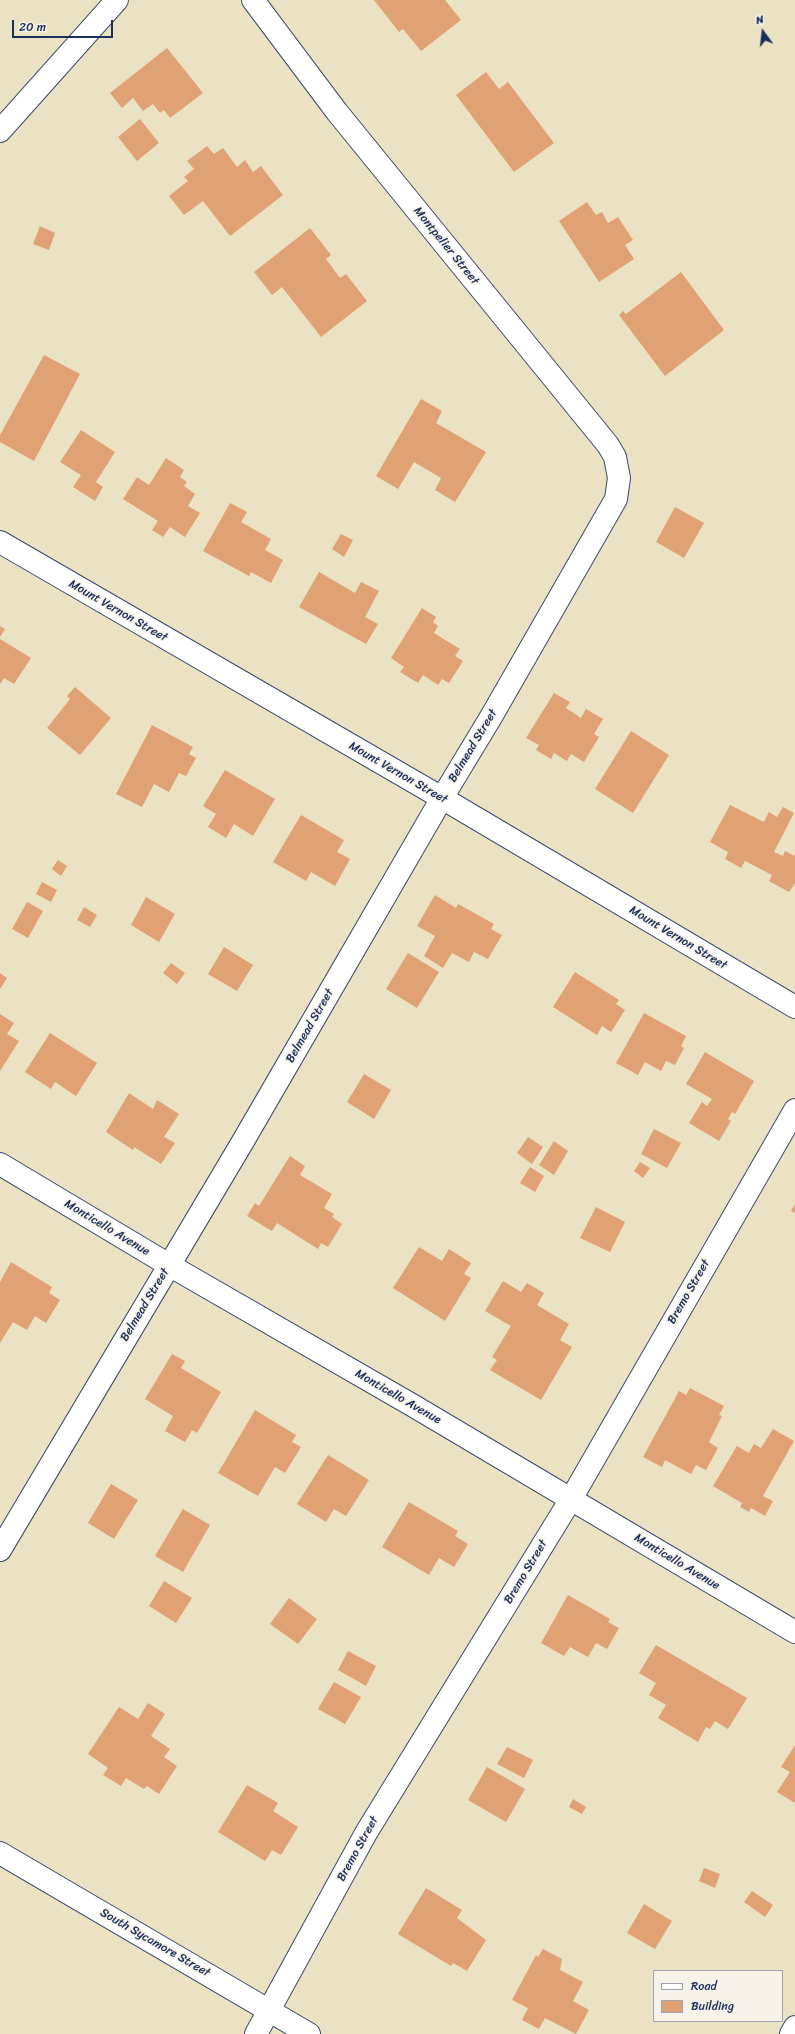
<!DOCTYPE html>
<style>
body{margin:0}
#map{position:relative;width:795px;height:2034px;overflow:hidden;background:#ebe2c3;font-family:Sriracha,sans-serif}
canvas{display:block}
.legend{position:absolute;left:653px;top:1970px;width:130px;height:52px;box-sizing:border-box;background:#f7f3e8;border:1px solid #9fa5b1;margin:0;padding:5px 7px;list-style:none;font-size:12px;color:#1b2f5e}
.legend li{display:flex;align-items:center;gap:8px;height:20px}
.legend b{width:20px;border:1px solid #9fa5b1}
.north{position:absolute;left:743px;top:12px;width:40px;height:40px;-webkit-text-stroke:3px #f7f3e8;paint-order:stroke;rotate:345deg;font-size:11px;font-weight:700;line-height:16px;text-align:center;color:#1b2f5e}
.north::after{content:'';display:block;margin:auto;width:14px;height:18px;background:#1b2f5e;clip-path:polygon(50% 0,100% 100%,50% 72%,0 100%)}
.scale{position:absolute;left:12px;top:20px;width:101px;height:18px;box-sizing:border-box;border:2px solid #1b2f5e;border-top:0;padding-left:5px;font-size:12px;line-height:14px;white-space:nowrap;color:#1b2f5e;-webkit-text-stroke:3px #f7f3e8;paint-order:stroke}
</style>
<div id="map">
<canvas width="795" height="2034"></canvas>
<ul class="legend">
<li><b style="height:5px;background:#fff"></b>Road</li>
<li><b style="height:11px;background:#e0a174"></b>Building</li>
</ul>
<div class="north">N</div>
<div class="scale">20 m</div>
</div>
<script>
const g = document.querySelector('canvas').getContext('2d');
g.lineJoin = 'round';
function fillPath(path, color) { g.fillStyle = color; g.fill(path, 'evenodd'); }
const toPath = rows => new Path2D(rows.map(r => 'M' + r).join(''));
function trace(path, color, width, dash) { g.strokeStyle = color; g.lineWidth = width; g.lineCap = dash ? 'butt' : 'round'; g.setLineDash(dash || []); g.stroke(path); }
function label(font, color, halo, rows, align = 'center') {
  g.font = font + ' Sriracha,sans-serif'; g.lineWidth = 3.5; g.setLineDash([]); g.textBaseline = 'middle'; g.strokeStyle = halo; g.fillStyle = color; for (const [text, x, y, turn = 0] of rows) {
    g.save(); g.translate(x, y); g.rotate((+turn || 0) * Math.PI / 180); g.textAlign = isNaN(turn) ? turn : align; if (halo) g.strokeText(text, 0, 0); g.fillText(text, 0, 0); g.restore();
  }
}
fillPath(toPath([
 [374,0,445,0,461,20,421,51,403,29,399,32],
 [167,48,203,93,170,118,164,110,160,113,153,104,143,111,133,98,122,108,110,93],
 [486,72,499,89,508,82,554,143,514,172,456,95],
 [140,119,159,143,137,161,118,137],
 [207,146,214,154,223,148,237,167,245,160,253,172,261,166,283,195,230,236,203,201,184,215,169,196,188,181,184,177,194,169,187,161],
 [587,202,596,215,602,212,608,223,618,217,633,240,625,245,634,259,599,282,559,221],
 [40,226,55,233,49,250,33,244],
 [310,228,331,255,326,259,340,278,346,274,367,301,321,337,282,287,272,295,254,272],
 [681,272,724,330,665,376,619,315,623,311,626,314],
 [44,355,80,374,34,461,0,442,0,435],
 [421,399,442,411,436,423,486,452,455,502,435,490,441,478,414,462,398,489,376,476],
 [81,430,115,452,96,482,103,487,95,501,73,487,81,475,60,462],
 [166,458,184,470,180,477,187,482,184,486,195,494,188,506,200,513,185,537,170,527,163,537,152,530,158,521,123,499,137,477,149,485],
 [230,503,247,512,241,522,271,539,265,550,283,560,271,583,251,572,249,576,203,551],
 [675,507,704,523,684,558,656,542],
 [341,534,353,540,344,557,332,549],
 [319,572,355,593,361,582,379,591,365,617,378,624,366,644,299,607],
 [422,608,436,617,433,622,438,626,434,633,460,649,455,656,463,661,449,683,442,679,438,685,423,675,418,683,400,672,404,667,391,658],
 [0,626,5,629,0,637],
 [0,639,31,658,14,684,4,678,0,684],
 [75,687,111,718,80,755,47,728,70,699,67,696],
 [554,693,570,702,566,708,581,718,586,709,603,719,594,734,599,737,584,762,571,754,567,761,554,753,551,759,536,750,539,745,526,738],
 [152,725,193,747,189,754,196,758,186,776,179,773,169,792,154,784,142,807,116,794],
 [631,731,669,755,633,813,595,789],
 [225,770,275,799,253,836,234,824,226,838,208,827,216,814,203,806],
 [730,805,764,822,769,812,777,817,783,807,794,813,774,852,783,856,785,851,795,856,795,883,789,892,769,881,772,875,745,861,741,868,725,859,728,852,710,842],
 [301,815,344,840,337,852,350,859,335,886,311,872,306,881,273,862],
 [58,860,67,866,61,876,52,869],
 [42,882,57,890,51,902,36,894],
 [435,895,456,908,458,904,494,924,491,929,502,935,488,959,474,952,469,962,452,953,443,968,424,956,435,936,417,926],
 [146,897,175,914,159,942,131,925],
 [27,902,43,911,28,938,12,929],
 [84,907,97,915,90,927,77,920],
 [224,947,253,965,237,991,208,974],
 [408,953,439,972,417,1008,386,989],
 [171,963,185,973,177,984,163,973],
 [575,972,619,1000,616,1004,625,1010,611,1032,602,1026,597,1035,553,1007],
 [0,973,7,978,0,989],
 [644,1013,686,1036,681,1046,684,1048,675,1065,666,1061,661,1071,645,1062,638,1075,616,1063],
 [0,1014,14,1023,7,1034,19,1041,0,1071],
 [50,1033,97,1063,76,1096,55,1082,51,1089,25,1072],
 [705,1052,754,1081,735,1114,732,1112,728,1119,731,1121,719,1141,689,1123,702,1102,707,1106,712,1099,686,1084],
 [364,1074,391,1090,374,1119,347,1102],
 [129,1093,153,1109,157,1100,179,1114,164,1137,175,1143,161,1164,134,1147,133,1150,106,1132],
 [654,1129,681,1143,667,1168,641,1154],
 [528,1137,543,1147,532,1164,517,1153],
 [554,1141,568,1151,554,1175,539,1165],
 [290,1156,305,1166,300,1175,332,1194,324,1208,334,1214,332,1217,342,1224,328,1247,321,1243,318,1249,277,1223,272,1231,247,1216,255,1203,259,1206],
 [640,1162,650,1168,643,1178,634,1171],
 [530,1167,544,1176,535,1192,520,1183],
 [795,1204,795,1213,791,1211],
 [596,1207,625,1222,610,1252,580,1238],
 [419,1247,442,1261,449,1249,471,1263,464,1274,471,1278,445,1321,393,1288],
 [11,1262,52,1287,49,1293,60,1300,46,1323,35,1316,27,1330,13,1322,0,1343,0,1282],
 [503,1281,521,1292,527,1283,544,1293,537,1305,569,1324,560,1340,572,1347,541,1400,490,1370,497,1360,492,1357,511,1326,485,1311],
 [172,1354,185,1361,181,1368,221,1392,197,1433,192,1430,185,1442,165,1431,173,1416,145,1399],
 [690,1388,724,1406,719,1415,722,1416,709,1442,718,1448,706,1470,696,1465,691,1474,665,1460,662,1467,643,1457,679,1391,686,1395],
 [255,1410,296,1435,292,1442,301,1447,285,1473,275,1467,258,1496,218,1473],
 [773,1429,794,1441,763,1496,773,1501,765,1516,751,1508,749,1512,740,1507,742,1503,713,1486,737,1446,749,1453,754,1444,761,1448],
 [328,1455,369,1480,346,1516,334,1509,326,1522,297,1504],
 [111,1484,138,1500,114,1539,88,1523],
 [409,1502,458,1531,455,1536,468,1544,454,1567,439,1558,429,1575,382,1547],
 [183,1509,210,1525,183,1572,155,1556],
 [164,1581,192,1598,176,1623,149,1606],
 [568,1595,610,1619,608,1622,619,1628,607,1649,596,1643,588,1657,570,1647,564,1656,541,1643],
 [289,1598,317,1619,298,1644,270,1624],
 [656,1645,747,1698,728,1729,715,1721,710,1729,706,1727,698,1742,658,1718,666,1705,649,1695,656,1683,639,1673],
 [348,1651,376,1666,366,1686,338,1670],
 [334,1682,361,1697,345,1724,318,1709],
 [148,1703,165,1714,151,1736,170,1749,164,1757,177,1766,159,1794,147,1786,144,1789,126,1778,121,1786,103,1775,108,1768,88,1754,119,1707,138,1719],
 [795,1745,795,1803,777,1792,790,1772,781,1767],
 [507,1747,533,1760,524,1778,497,1764],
 [487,1767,525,1789,506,1822,468,1800],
 [247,1785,278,1803,273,1811,298,1827,281,1855,272,1850,265,1861,218,1832],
 [573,1799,586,1807,582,1814,569,1807],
 [704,1868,720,1874,715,1888,699,1881],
 [426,1888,462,1910,457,1918,486,1940,467,1971,453,1963,451,1966,398,1934],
 [752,1891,773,1905,765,1917,744,1902],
 [644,1904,672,1921,655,1949,627,1933],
 [543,1949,562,1959,560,1970,583,1982,573,2001,589,2010,576,2034,545,2018,539,2029,522,2020,528,2008,512,2000,536,1955,538,1957]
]), '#e0a174');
const minor = toPath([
 [0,131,117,0],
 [0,542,442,798,795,1007],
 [0,1164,169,1265,412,1405,795,1632],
 [0,1550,242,1143,442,798,491,717,616,499,619,478,615,457,608,445,337,112,253,0],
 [256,2034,366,1833,571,1499,795,1110],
 [791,2034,795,2027]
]);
const secondary = toPath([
 [0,1853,309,2034]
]);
trace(minor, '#3a4a6d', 24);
trace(secondary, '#3a4a6d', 24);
trace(minor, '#fff', 22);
trace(secondary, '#fff', 22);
label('12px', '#1b2f5e', '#f7f3e8', [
 ["Montpelier Street",446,246,51],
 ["Mount Vernon Street",118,611,30],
 ["Belmead Street",473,746,-59],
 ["Mount Vernon Street",398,773,30],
 ["Mount Vernon Street",678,938,31],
 ["Belmead Street",310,1026,-60],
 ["Monticello Avenue",107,1228,31],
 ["Bremo Street",689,1292,-60],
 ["Belmead Street",145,1305,-59],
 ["Monticello Avenue",398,1397,30],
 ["Monticello Avenue",677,1562,31],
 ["Bremo Street",526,1572,-59],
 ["Bremo Street",358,1849,-61],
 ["South Sycamore Street",155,1943,30]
]);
</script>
